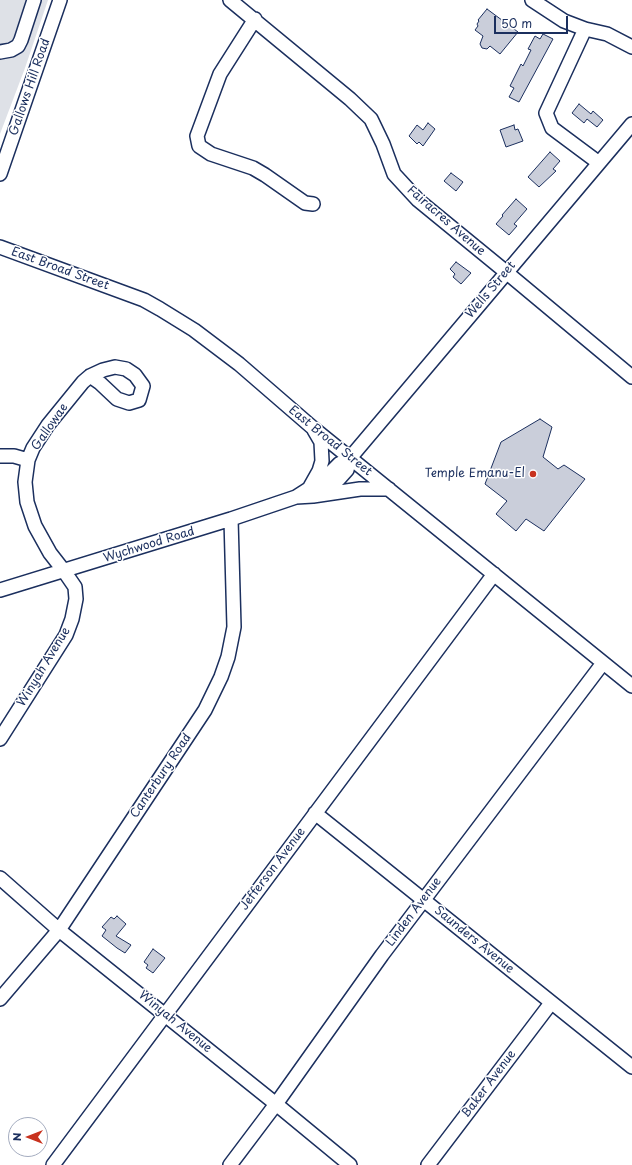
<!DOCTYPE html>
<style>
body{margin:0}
#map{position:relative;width:632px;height:1165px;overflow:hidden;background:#fff;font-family:"Playpen Sans",sans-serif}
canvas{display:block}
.north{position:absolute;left:8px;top:1117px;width:40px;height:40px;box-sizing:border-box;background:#fff;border:1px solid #a4acbf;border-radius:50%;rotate:270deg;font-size:11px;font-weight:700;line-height:16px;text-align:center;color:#1b2f5e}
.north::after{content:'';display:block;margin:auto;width:14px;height:18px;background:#c8321e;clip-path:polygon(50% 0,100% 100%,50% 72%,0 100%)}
.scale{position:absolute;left:494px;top:16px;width:74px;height:18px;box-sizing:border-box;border:2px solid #1b2f5e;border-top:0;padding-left:5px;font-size:12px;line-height:14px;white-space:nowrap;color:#1b2f5e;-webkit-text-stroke:3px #fff;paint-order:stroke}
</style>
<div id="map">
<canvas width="632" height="1165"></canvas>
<div class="north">N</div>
<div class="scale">50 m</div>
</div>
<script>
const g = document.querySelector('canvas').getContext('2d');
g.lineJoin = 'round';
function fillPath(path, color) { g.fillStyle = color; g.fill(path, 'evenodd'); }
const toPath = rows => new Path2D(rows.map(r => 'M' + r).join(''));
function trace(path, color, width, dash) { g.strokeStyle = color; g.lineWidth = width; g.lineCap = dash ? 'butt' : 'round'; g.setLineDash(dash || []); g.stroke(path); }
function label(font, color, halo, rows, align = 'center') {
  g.font = font + ' "Playpen Sans",sans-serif'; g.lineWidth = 3; g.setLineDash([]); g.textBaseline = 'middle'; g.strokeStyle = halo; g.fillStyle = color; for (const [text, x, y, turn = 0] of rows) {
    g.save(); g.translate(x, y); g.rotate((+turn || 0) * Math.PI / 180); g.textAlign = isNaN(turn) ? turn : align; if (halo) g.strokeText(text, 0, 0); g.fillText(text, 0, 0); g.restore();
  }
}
fillPath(toPath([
 [0,0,48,0,25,68,0,134]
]), '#dee1e7');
const building = toPath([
 [487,9,518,32,500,54,490,46,487,49,482,48,480,44,483,36,475,30,478,26,477,24,479,21,478,20,487,9],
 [543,34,553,39,519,102,509,97,514,88,510,86,521,64,523,66,531,50,528,49,535,36,540,39,543,34],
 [579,104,591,114,593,111,603,120,597,127,587,119,584,123,572,113,579,104],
 [428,123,435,129,423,146,419,142,417,144,409,136,417,125,423,130,428,123],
 [514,125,515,130,518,129,523,141,506,147,500,130,514,125],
 [550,152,560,161,553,169,556,171,539,187,528,177,550,152],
 [451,173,463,182,456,191,444,181,451,173],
 [516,199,527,209,514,224,517,226,509,235,496,224,503,216,502,215,516,199],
 [456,262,471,273,461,284,453,277,455,274,450,269,456,262],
 [540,419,552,427,543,457,558,469,564,465,585,479,544,531,526,519,516,531,496,514,507,501,485,484,501,442,540,419],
 [117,916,126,924,116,936,131,945,125,953,117,948,102,936,106,930,102,927,111,917,114,919,117,916],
 [153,949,165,958,153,973,146,968,148,965,144,962,153,949]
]);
fillPath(building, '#caceda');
trace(building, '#1b2f5e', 1);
const minor = toPath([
 [230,0,350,99,371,119,383,144,394,174,418,200,506,272,632,377],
 [532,0,564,21,585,29,607,34,632,47],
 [255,19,220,74,197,136,199,146,211,154,253,168,265,175,305,203,313,204],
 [585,29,546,113,552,128,599,163],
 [0,52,11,50,18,46,21,40,34,0],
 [0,174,60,0],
 [0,247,144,300,160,309,194,330,239,364,313,428,632,686],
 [0,456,14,456,28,460],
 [310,487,319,471,322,461,321,442,314,430],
 [319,492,338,480,347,470,350,458],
 [296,497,324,479,339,464,350,458,632,124],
 [0,590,231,519,296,497,313,496,360,489,389,489],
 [0,739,66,635,72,619,76,599,75,587,64,571,50,553,35,526,27,502,25,482,28,460,33,448,48,425,83,382,90,376,103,370,115,367,126,369,135,375,143,386,139,400,129,403,117,399,100,383,90,376],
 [315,813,632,1067],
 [0,878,59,930,276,1104,350,1165],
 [0,999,59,930,205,710,221,677,228,657,234,627,231,519],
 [53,1165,494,574],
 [230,1165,276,1104,382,955,603,663],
 [428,1165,551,1003]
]);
trace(minor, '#1b2f5e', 16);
trace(minor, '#fff', 13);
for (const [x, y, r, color] of [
 [533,474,4,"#c8321e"]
]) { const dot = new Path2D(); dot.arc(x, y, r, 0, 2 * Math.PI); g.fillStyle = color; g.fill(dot); trace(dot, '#fff', 1.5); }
label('12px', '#1b2f5e', '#fff', [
 ["Gallows Hill Road",30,87,-71],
 ["Fairacres Avenue",446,221,41],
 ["East Broad Street",60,269,20],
 ["Wells Street",491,290,-50],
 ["Gallowae",50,427,-55],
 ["East Broad Street",330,441,39],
 ["Wychwood Road",149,545,-17],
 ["Winyah Avenue",44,667,-59],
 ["Canterbury Road",161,776,-56],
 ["Jefferson Avenue",273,869,-53],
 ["Linden Avenue",414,912,-53],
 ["Saunders Avenue",474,940,39],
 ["Winyah Avenue",175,1022,39],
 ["Baker Avenue",489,1084,-53]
]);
label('12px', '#1b2f5e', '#fff', [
 ["Temple Emanu-El",525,474]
], 'right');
</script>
